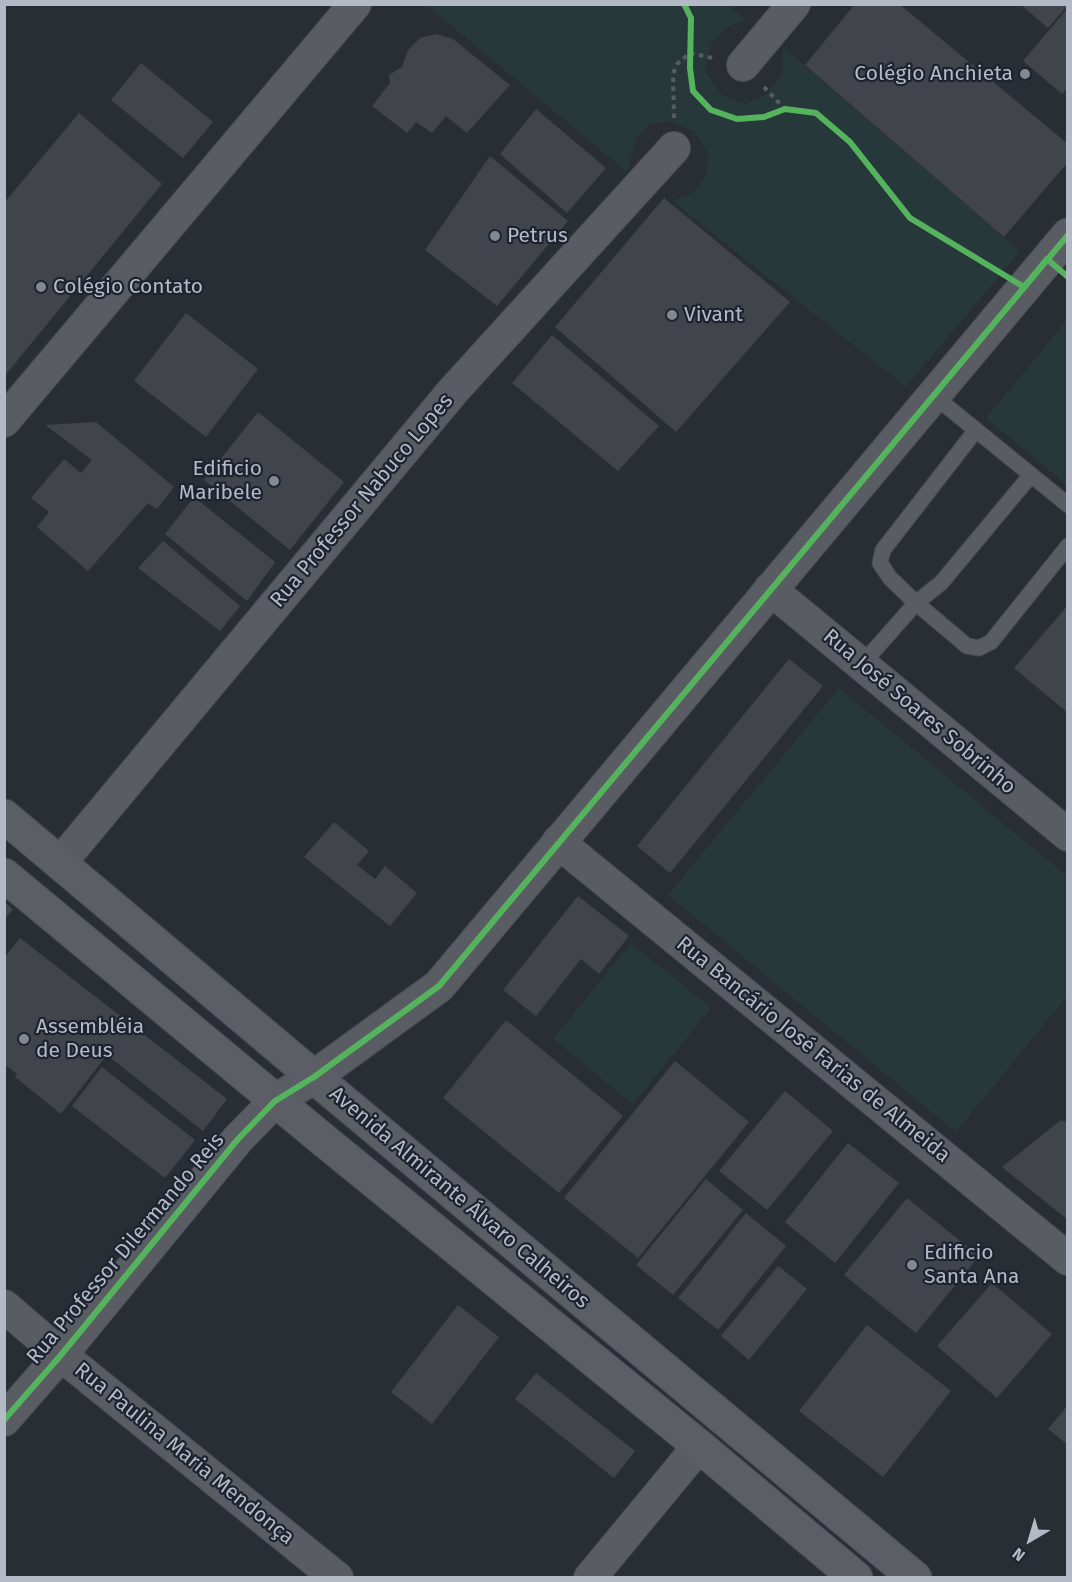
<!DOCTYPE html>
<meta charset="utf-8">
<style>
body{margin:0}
#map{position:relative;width:1072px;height:1582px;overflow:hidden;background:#292e35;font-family:"Fira Sans",sans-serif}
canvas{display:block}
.frame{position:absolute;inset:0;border:6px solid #b3bac6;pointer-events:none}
.north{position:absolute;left:1000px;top:1510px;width:60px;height:60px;-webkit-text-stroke:4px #1d242f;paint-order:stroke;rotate:218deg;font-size:16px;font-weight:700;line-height:24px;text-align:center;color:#b3bac6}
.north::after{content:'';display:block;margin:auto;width:21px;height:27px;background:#b3bac6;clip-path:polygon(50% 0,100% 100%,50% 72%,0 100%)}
</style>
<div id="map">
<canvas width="1072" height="1582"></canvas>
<div class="frame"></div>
<div class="north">N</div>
</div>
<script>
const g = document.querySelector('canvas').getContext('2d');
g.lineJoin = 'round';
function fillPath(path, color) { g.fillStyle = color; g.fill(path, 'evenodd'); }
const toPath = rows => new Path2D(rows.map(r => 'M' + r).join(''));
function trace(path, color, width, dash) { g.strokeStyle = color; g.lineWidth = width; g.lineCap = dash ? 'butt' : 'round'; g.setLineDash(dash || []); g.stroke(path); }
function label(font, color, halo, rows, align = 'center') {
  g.font = font + ' "Fira Sans",sans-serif'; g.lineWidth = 4.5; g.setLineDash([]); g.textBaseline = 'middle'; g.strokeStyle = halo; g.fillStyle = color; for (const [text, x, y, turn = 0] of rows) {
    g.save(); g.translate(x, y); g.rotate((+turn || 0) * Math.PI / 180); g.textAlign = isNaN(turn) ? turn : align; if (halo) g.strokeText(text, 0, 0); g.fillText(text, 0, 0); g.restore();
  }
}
fillPath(toPath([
 [427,5,728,5,746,20,725,28,711,44,705,71,722,95,745,104,765,96,782,75,783,47,1020,251,906,387,672,201,696,191,706,174,709,156,696,133,671,121,650,124,636,138,627,172],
 [1067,320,1067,485,986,418],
 [839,688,1067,876,1067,996,956,1132,668,895],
 [631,943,711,1008,633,1104,553,1039]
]), '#27383b');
fillPath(toPath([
 [855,4,899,4,1068,144,1068,162,1004,237,805,65],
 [1020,4,1068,4,1068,5,1048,28],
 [1068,8,1068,87,1062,94,1023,61],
 [436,34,453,39,510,85,467,133,446,116,432,133,416,122,407,133,372,106,390,83,389,75,402,67,408,50,420,38],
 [141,63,213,122,183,158,111,100],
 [536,109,606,168,567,213,500,154],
 [79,113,162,184,7,373,4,371,4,203],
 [490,156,568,221,497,306,425,250],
 [664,198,790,302,676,432,555,327],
 [186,313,258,369,206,437,134,381],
 [552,335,659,426,618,471,512,383],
 [258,412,344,482,290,550,204,480],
 [96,422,174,487,157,509,148,503,88,571,37,527,49,512,31,498,64,459,81,473,92,460,45,425],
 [194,497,275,562,247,601,165,534],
 [163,541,240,606,220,631,138,568],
 [1068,605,1068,713,1014,668],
 [789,659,823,686,670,873,637,846],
 [334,822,369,851,357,865,375,879,385,866,417,893,390,926,304,857],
 [578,896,629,936,599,974,581,959,536,1016,503,990],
 [4,902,13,909,4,920],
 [20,938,227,1099,203,1131,107,1055,61,1114,15,1077,17,1074,4,1064,4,958],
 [506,1020,623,1116,559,1193,443,1098],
 [675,1061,749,1122,638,1258,564,1198],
 [102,1067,195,1140,165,1178,72,1106],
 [785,1091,833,1131,767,1210,719,1171],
 [1061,1120,1068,1123,1068,1220,1002,1167],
 [848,1143,899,1183,835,1263,785,1222],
 [706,1179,743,1210,673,1295,636,1265],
 [907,1198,979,1256,916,1333,844,1275],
 [746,1213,786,1246,718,1330,678,1298],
 [778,1266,807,1289,749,1360,721,1336],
 [992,1283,1052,1334,997,1398,937,1346],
 [458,1305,499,1337,432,1424,391,1392],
 [867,1325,951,1391,883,1477,799,1411],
 [536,1373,635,1451,614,1478,515,1399],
 [1068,1405,1068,1445,1048,1429]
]), '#41454b');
const service = toPath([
 [933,395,1068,505],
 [976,430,883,550,880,563,890,578,916,603,941,583,1031,475],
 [862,664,916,603,967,646,979,648,991,642,1068,546]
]);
const minor = toPath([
 [743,65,794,4],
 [4,421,355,4],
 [770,589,1068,835],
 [558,842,1068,1259],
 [60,863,453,391,674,148],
 [4,1306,61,1355,337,1578],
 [4,1420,61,1355,238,1139,275,1101],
 [590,1578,699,1446]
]);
const tertiary = toPath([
 [275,1101,314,1077,439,986,1068,235]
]);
const primary = toPath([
 [4,816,314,1077,915,1578],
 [4,875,321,1138,699,1446,856,1578]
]);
trace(service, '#474a50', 17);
trace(minor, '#474a50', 34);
trace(tertiary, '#474a50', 35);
trace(primary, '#474a52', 35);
trace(toPath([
 [764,87,785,109],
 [674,118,673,74,677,64,690,53,713,58]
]), '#575c60', 4, [4.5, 4.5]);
trace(service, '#595c63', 15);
trace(minor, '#595c63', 32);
trace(tertiary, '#595c63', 33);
trace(primary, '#5b5f65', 33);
trace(toPath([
 [684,4,691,18,690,68,693,91,711,110,737,119,764,117,785,109,816,113,850,142,910,218,1024,287,1047,259,1068,277],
 [4,1420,61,1355,238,1139,275,1101,314,1077,439,986,1068,235]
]), '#56b35d', 6);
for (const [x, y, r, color] of [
 [1025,74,6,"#838993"],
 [495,236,6,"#838993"],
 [41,287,6,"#838993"],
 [672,315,6,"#838993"],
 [274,481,6,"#838993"],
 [24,1039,6,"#838993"],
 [912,1265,6,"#838993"]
]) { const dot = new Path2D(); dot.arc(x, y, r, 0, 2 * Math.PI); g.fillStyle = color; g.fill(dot); trace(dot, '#1d242f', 2); }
label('21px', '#b3bac6', '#1d242f', [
 ["Colégio Anchieta",1013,74,"right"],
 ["Petrus",507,236],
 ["Colégio Contato",53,287],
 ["Vivant",684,315],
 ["Edificio",262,469,"right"],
 ["Maribele",262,493,"right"],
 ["Assembléia",36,1027],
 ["de Deus",36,1051],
 ["Edificio",924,1253],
 ["Santa Ana",924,1277]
], 'left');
label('21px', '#b3bac6', '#1d242f', [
 ["Rua Professor Nabuco Lopes",362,501,-50],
 ["Rua José Soares Sobrinho",919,712,40],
 ["Rua Bancário José Farias de Almeida",813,1050,39],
 ["Avenida Almirante Álvaro Calheiros",459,1198,40],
 ["Rua Professor Dilermando Reis",126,1249,-50],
 ["Rua Paulina Maria Mendonça",184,1454,39]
]);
</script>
